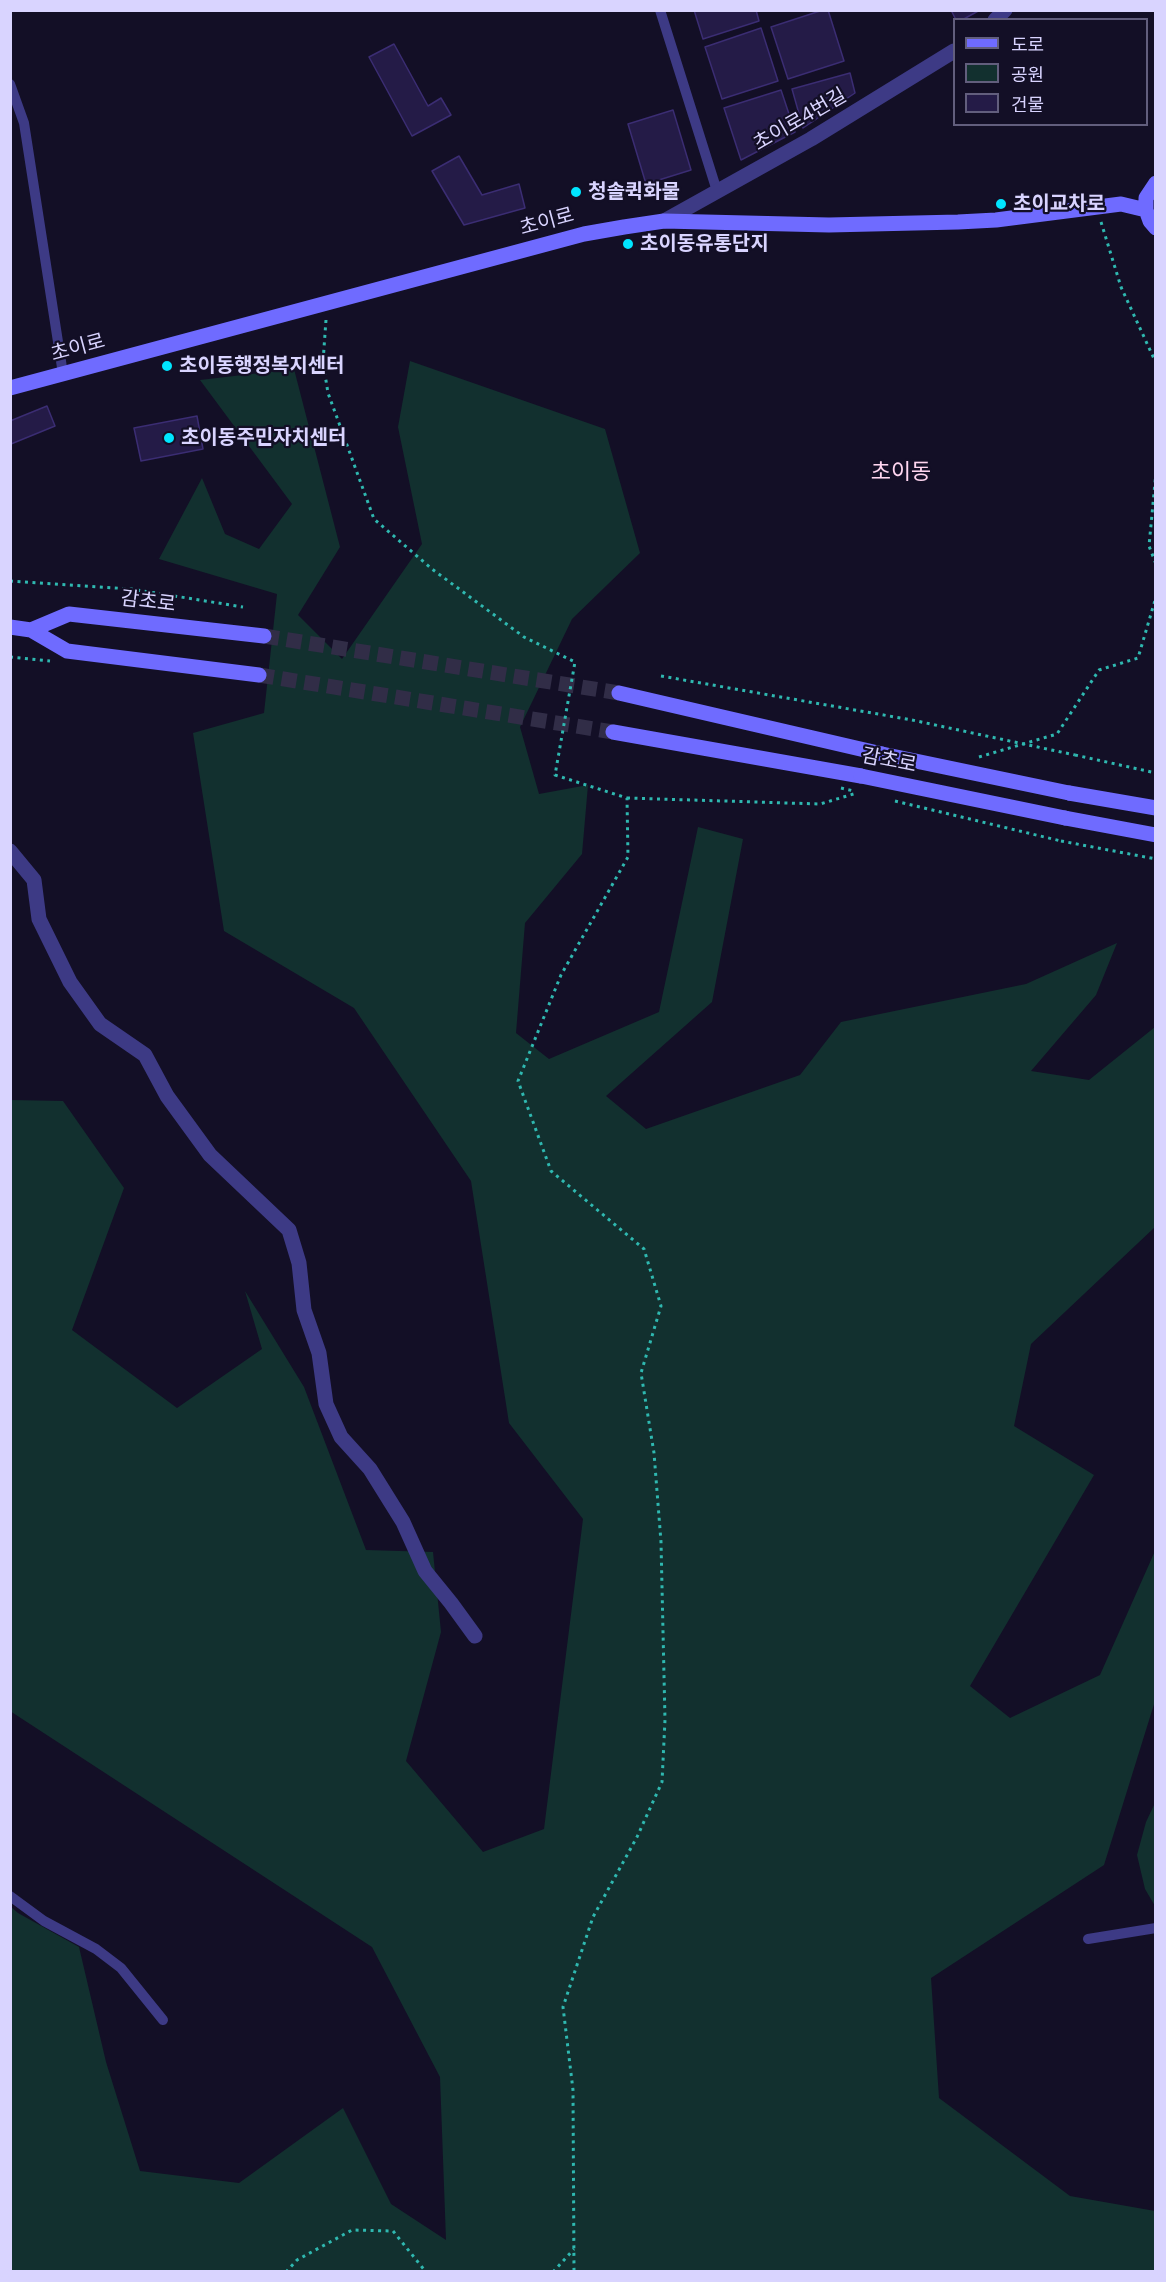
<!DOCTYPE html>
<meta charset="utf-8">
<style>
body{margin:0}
#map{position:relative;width:1166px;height:2282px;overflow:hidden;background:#130f26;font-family:"Noto Sans","Noto Sans KR",sans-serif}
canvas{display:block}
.frame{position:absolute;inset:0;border:12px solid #d9d4ff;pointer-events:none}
.legend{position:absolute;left:953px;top:18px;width:195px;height:108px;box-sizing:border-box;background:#130f26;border:2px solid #625e7d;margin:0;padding:8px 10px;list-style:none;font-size:18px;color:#d9d4ff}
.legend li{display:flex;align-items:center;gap:12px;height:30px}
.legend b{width:30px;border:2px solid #625e7d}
</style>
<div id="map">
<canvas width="1166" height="2282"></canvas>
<div class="frame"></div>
<ul class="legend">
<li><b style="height:8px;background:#6f6bff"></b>도로</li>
<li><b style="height:16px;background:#12302f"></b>공원</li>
<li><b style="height:16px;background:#241b47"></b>건물</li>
</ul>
</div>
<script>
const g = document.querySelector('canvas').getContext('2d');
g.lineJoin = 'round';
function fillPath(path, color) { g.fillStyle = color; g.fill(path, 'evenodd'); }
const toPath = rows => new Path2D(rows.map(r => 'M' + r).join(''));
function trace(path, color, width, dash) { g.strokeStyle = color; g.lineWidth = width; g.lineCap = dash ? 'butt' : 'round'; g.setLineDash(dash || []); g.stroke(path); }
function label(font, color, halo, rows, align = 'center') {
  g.font = font + ' "Noto Sans","Noto Sans KR",sans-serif'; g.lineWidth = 4.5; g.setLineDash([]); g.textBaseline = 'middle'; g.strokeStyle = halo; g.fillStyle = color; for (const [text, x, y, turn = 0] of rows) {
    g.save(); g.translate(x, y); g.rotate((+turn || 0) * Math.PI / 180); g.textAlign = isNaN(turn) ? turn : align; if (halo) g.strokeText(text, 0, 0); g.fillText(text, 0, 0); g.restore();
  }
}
fillPath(toPath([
 [410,361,605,429,640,553,572,619,520,727,539,794,588,785,582,854,525,923,516,1033,549,1059,659,1012,698,827,743,839,712,1002,606,1096,646,1129,800,1075,841,1022,1026,984,1117,943,1096,995,1031,1071,1089,1080,1155,1027,1155,1227,1031,1344,1014,1426,1094,1475,970,1686,1010,1718,1100,1675,1155,1551,1155,1701,1104,1865,931,1978,939,2098,1070,2196,1155,2211,1155,2271,11,2271,10,1906,18,1913,79,1947,106,2062,140,2171,239,2183,343,2108,391,2204,446,2240,440,2077,372,1947,10,1711,11,1100,63,1101,124,1188,72,1330,177,1408,262,1349,245,1291,304,1387,366,1550,433,1552,441,1632,406,1761,483,1852,544,1829,583,1519,509,1423,471,1181,354,1008,224,931,193,733,264,713,277,594,159,559,202,478,225,534,259,549,292,504,200,380,294,369,340,547,298,615,342,659,422,544,398,427],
 [1155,1803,1155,1906,1145,1889,1137,1855,1146,1822]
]), '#12302f');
const building = toPath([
 [694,10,756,10,759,21,703,39,694,10],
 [823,10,828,10,844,61,788,79,771,27,823,10],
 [951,10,980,10,962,20,956,20,951,10],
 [761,28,778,81,722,99,705,47,761,28],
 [394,44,428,106,441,98,451,115,412,136,369,57,394,44],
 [850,73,855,93,803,128,792,89,850,73],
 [781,90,795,132,741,160,724,108,781,90],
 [673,110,691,170,646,184,628,124,673,110],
 [459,156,482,195,519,184,525,208,464,225,432,171,459,156],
 [47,406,55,426,11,444,10,421,47,406],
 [197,416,203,449,141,461,134,428,197,416]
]);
fillPath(building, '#241b47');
trace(building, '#3b2d73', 1.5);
trace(toPath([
 [264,636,619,693],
 [259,675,613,732]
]), '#312d47', 15, [15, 8]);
trace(toPath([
 [1101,222,1121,287,1156,363],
 [326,320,323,362,328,393,374,519,432,569,524,637,575,662,555,775,627,798,628,857,561,975,518,1081,551,1171,644,1249,661,1306,641,1373,654,1453,661,1542,665,1720,662,1782,637,1837,593,1917,563,2007,573,2090,574,2272],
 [1156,472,1149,546,1156,564],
 [10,581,131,589,243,607],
 [10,657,50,661],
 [661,676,912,720],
 [1075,755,1156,773],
 [979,757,1057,734,1099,670,1138,658,1156,597],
 [627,798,820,804,857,793],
 [1061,841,1156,859],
 [286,2272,297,2260,352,2230,393,2231,426,2272],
 [553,2272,574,2249]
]), '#2fb8b0', 3, [3, 4.5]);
trace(toPath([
 [660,10,717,191],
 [10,84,24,123,63,374],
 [10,1896,44,1921,96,1949,121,1968,163,2020],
 [1088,1939,1156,1928]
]), '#3d3a85', 10);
trace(toPath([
 [995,20,1005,10],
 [664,221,811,139,954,51],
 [10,851,34,880,39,919,70,982,100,1024,145,1055,167,1096,210,1155,289,1230,299,1263,304,1310,319,1353,326,1404,341,1437,370,1469,403,1522,425,1571,451,1603,475,1636]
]), '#3d3a85', 15);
trace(toPath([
 [1156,183,1146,198,1146,210,1150,221,1156,228],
 [10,388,584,234,624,227,664,221,829,225,958,222,996,220,1121,204,1146,210],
 [10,627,31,630,67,651,259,675],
 [31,630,69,614,264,636],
 [619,693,882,754],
 [613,732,861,776],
 [1069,793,1156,808],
 [1065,818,1156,835]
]), '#6f6bff', 15);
trace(toPath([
 [912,720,1075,755],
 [841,788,854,791],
 [895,801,1061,841]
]), '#2fb8b0', 3, [3, 4.5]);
trace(toPath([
 [882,754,1069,793],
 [861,776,1065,818]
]), '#6f6bff', 15);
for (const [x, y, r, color] of [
 [576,192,6,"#00e5ff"],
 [1001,204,6,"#00e5ff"],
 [628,244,6,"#00e5ff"],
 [167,366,6,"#00e5ff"],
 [169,438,6,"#00e5ff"]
]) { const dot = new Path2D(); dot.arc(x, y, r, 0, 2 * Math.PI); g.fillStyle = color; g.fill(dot); trace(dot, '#130f26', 2); }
label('20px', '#d9d4ff', '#130f26', [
 ["초이로4번길",800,120,-30],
 ["초이로",547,222,-15],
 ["초이로",78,348,-15],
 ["감초로",148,602,7],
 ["감초로",889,761,11]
]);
label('bold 20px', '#d9d4ff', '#130f26', [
 ["청솔퀵화물",588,192],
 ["초이교차로",1013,204],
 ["초이동유통단지",640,244],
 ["초이동행정복지센터",179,366],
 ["초이동주민자치센터",181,438]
], 'left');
label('22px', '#ffd6f0', '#130f26', [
 ["초이동",901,473]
]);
</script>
